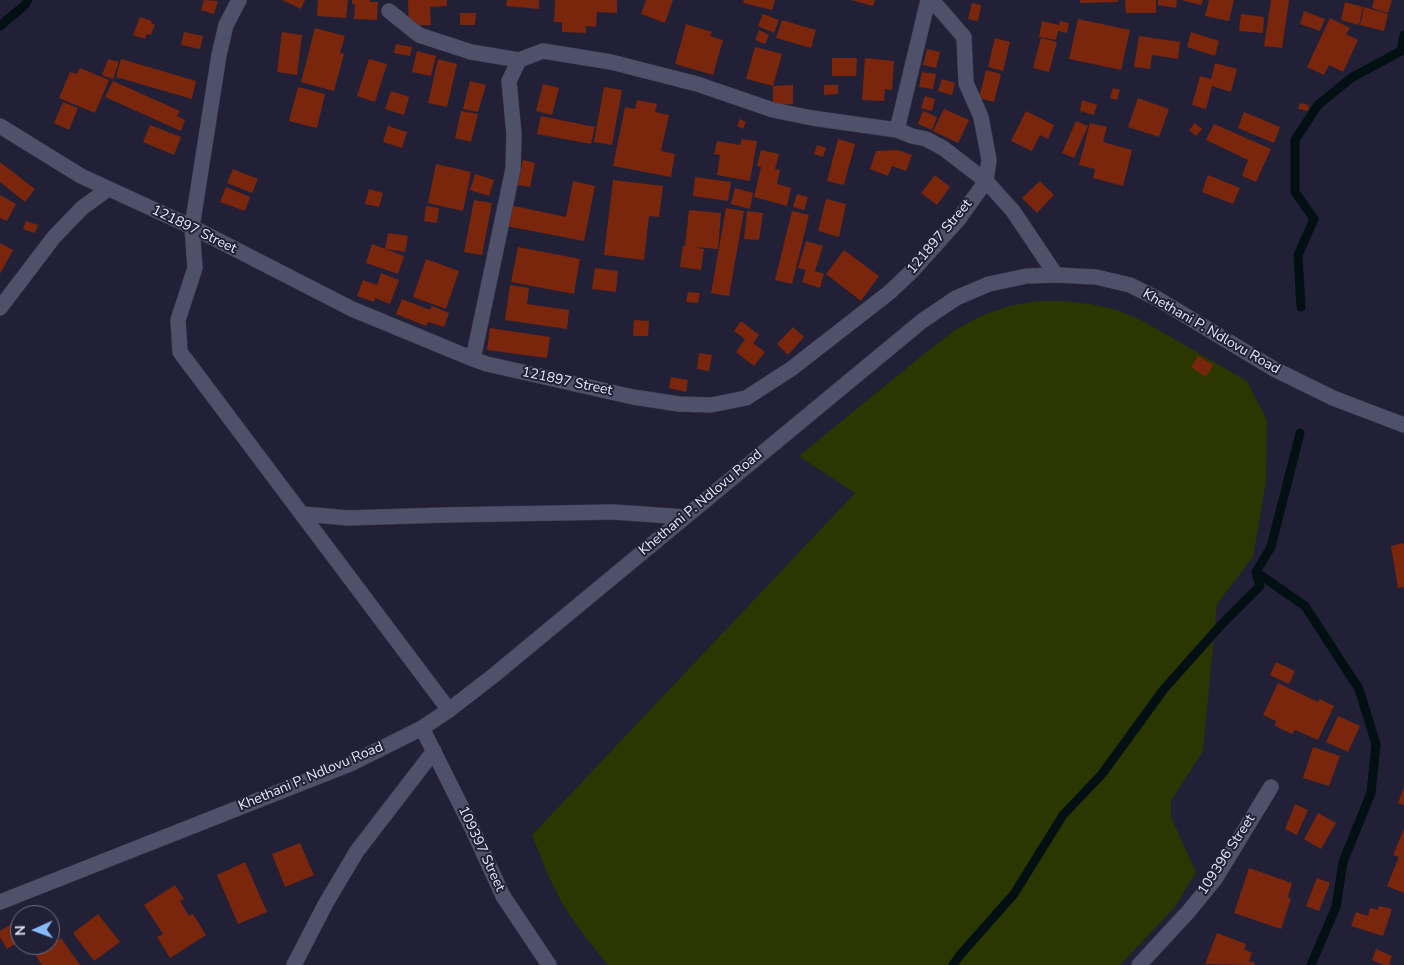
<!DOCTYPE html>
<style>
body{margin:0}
#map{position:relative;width:1404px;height:965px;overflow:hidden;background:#212037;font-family:"Nunito Sans",sans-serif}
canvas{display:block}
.north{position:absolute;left:10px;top:905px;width:50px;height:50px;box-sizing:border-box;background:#212037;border:1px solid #707084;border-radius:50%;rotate:268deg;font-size:14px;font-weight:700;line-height:20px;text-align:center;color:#e7e8f7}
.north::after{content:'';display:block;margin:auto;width:18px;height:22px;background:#85bbfb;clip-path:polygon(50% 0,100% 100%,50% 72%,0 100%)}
</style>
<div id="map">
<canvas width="1404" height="965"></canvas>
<div class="north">N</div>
</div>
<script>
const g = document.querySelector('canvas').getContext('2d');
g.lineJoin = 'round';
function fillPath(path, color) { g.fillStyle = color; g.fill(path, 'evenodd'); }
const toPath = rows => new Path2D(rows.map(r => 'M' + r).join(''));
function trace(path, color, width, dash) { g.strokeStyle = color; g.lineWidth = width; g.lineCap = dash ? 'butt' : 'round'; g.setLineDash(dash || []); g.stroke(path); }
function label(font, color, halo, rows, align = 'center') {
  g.font = font + ' "Nunito Sans",sans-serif'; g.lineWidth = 4; g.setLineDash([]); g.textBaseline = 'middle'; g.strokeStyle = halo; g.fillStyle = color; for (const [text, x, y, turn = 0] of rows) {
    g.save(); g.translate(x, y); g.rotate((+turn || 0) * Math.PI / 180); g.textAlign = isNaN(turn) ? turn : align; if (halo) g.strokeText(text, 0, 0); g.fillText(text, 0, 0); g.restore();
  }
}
fillPath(toPath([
 [1037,301,1065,301,1091,304,1117,310,1143,321,1247,381,1267,420,1266,482,1253,557,1217,604,1203,751,1171,801,1171,817,1196,872,1175,907,1120,965,608,965,582,933,563,905,548,875,532,835,855,493,799,456,924,354,955,330,981,316,1009,306]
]), '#2b3600');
trace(toPath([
 [0,26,25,5,28,0],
 [1301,307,1298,255,1314,219,1295,192,1295,140,1318,105,1351,78,1401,51,1404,35],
 [1300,433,1271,547,1256,572,1305,606,1359,689,1376,744,1371,793,1343,862,1336,907,1311,965],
 [953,965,960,955,1014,894,1063,815,1102,774,1164,689,1221,625,1260,586,1256,572]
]), '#021013', 9);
fillPath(toPath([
 [204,0,218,1,214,14,201,10],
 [282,0,305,0,301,9],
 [318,0,348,0,346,18,317,16],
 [352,0,370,0,370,2,378,2,377,20,354,19,355,4,352,4],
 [408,0,447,0,447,6,430,7,431,25,409,26],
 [507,0,539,0,539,9,506,6],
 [555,0,617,0,617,13,597,12,596,27,586,26,586,33,562,32,562,22,554,22],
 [646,0,673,0,665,23,641,14],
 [744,0,775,0,772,10,743,3],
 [851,0,875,0,873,6],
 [1080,0,1118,0,1118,2,1080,3],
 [1125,0,1156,0,1156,13,1126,13],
 [1158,0,1177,0,1176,8,1158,5],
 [1181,0,1203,0,1201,5],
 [1209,0,1234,0,1229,21,1205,16],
 [1271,0,1289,0,1282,48,1264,46],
 [1374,0,1392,0,1388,13,1372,8],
 [1345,2,1363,7,1359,25,1341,20],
 [972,3,981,5,978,21,968,19],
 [1364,7,1388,14,1384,31,1360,25],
 [1304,11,1325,19,1320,31,1300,24],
 [460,13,476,13,475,25,460,25],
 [763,14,779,20,774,33,758,26],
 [1241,14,1264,17,1263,33,1239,31],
 [140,17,152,21,151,23,155,25,151,35,147,34,145,39,133,35],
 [1330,18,1350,28,1346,34,1358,40,1343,72,1329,65,1324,75,1307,67],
 [1078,19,1130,30,1121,70,1069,59],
 [782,20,816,30,811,48,776,38],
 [1042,21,1059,25,1060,21,1069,23,1067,33,1058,31,1056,40,1039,37],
 [686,24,712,32,710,36,723,40,713,75,675,64],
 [315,28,345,36,340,53,344,54,334,91,301,82],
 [759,30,769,35,765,44,755,40],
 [184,32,203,36,200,49,181,45],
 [282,32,302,35,297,75,277,72],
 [1191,32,1219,41,1215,56,1187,47],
 [1139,36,1180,42,1178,59,1152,55,1150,69,1134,67],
 [995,38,1010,42,1003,71,988,67],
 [1041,38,1057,42,1049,72,1033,68],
 [396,44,412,47,410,56,394,53],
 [755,47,782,54,773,86,746,79],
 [927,49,940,52,936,68,923,65],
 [417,51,436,56,431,76,412,72],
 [832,58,857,58,856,76,832,76],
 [865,58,894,61,892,90,885,89,884,101,862,100],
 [108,59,119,62,113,79,102,75],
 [121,59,196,81,192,99,116,77],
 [369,59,387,64,375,102,357,96],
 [438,59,457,64,447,107,428,103],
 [1215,63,1237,69,1231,92,1212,86,1206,109,1192,105,1200,76,1211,79],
 [80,68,109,80,95,113,59,98,70,72,77,74],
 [986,70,1001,74,994,102,979,98],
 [922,72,936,74,933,89,919,87],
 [942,79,955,83,952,95,938,91],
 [113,81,180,111,177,116,185,120,181,131,105,97],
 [470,81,486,85,478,112,463,109],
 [543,84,559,88,552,115,536,111],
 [793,85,793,104,773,105,773,86],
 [824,85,838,85,838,94,824,95],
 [298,87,325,94,317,128,289,121],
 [604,87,622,90,612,145,594,142],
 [1113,88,1120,90,1117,100,1110,98],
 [391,91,409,97,404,115,385,109],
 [925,96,935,99,932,111,921,108],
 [1138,98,1169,109,1159,137,1128,127],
 [637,100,657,104,655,112,669,115,661,151,675,154,671,177,613,166,625,107,635,109],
 [1082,100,1097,105,1094,115,1080,111],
 [63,102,78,108,69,130,54,123],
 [1300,103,1309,105,1308,111,1298,109],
 [944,109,969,120,958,143,933,131],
 [461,111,478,114,471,142,455,138],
 [923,111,937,117,932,130,918,124],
 [1026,111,1054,125,1048,139,1040,135,1032,151,1011,141],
 [1244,112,1280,127,1274,143,1238,128],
 [541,116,595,127,591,144,537,134],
 [740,119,746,122,743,129,737,126],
 [1076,121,1088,126,1074,158,1062,153],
 [1090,123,1107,127,1103,142,1132,150,1123,186,1093,178,1095,169,1079,165],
 [1195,123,1202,129,1196,136,1189,130],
 [1214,124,1271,149,1256,182,1242,176,1248,160,1206,140],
 [150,125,181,137,174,155,143,142],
 [388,126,407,132,402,148,383,142],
 [742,139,757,141,750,181,717,175,720,155,714,154,717,141,740,145],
 [838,139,855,144,844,185,827,181],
 [817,145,826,148,823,157,814,154],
 [761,150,779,154,775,169,780,170,777,184,791,188,787,206,754,197,761,167,757,166],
 [898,150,912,155,906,171,892,166,888,176,870,169,876,151],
 [523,160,535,163,530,187,518,185],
 [0,162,35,189,25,202,0,182],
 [436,164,471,172,463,211,428,203],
 [233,169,258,179,252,193,227,183],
 [475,174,494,180,489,196,470,190],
 [935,175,950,187,937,205,921,193],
 [1208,175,1240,188,1233,204,1202,192],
 [695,177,731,182,728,201,693,196],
 [613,180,663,186,659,217,649,216,644,260,604,255],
 [573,181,595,186,584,241,506,226,510,205,566,217],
 [1040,181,1054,195,1037,213,1022,198],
 [226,187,250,197,245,211,220,202],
 [735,188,753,193,750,209,731,204],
 [369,189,383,193,379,207,365,204],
 [797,194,808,197,804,210,793,207],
 [0,195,16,204,7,221,0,218],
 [826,199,846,204,839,237,818,231],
 [474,200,492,203,482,255,464,252],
 [426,206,439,208,437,223,424,221],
 [726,208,744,211,729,296,711,293],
 [689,210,721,213,718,249,694,247,704,249,701,270,680,267,683,246,685,246],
 [747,211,763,213,759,240,744,239],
 [792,211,809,215,792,284,775,280],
 [26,221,38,225,35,233,23,229],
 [388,233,408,236,405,252,385,249],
 [806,241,823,246,815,271,824,274,820,288,802,282,806,270,798,268],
 [0,243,13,250,0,274],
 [372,244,404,256,398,274,366,263],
 [518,247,580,259,574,294,511,282],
 [844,250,879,276,861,301,826,274],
 [426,259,459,271,446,309,413,297],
 [595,268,618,271,616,292,592,289],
 [381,273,399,280,390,304,375,298,374,302,357,296,363,280,377,285],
 [510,285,529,288,527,304,569,310,567,329,505,320],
 [688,292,700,293,698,303,686,302],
 [402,299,430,310,432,306,449,313,444,327,428,322,426,326,396,314],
 [634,320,649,321,648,336,633,336],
 [741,321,759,335,753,343,765,352,754,366,736,352,745,339,734,331],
 [793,327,804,337,788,355,777,344],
 [490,328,550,337,547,358,487,350],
 [699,353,712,355,709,371,697,369],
 [1198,356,1213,365,1206,377,1191,367],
 [671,377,688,380,686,392,669,388],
 [1404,543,1404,587,1398,588,1391,546],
 [1276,662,1295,671,1289,684,1270,675],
 [1278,683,1318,702,1320,699,1334,706,1318,740,1295,730,1292,734,1275,726,1276,721,1263,715],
 [1338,716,1360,726,1348,752,1326,742],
 [1313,747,1340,756,1329,786,1303,778],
 [1404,787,1404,805,1398,803],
 [1295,804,1308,810,1297,835,1285,829],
 [1318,813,1336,823,1321,849,1304,839],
 [1404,829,1404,893,1387,886,1399,857,1393,855],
 [300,843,314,875,285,887,272,854],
 [245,862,267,912,238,924,217,875],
 [1249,868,1292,883,1288,897,1291,899,1281,929,1234,913],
 [1317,878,1330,883,1319,911,1306,906],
 [175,885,184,899,180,901,189,916,193,914,206,935,170,958,157,937,163,934,144,905],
 [1379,906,1392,909,1383,936,1351,926,1356,912,1368,916,1370,908,1378,910],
 [98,914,120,942,94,961,73,933],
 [20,919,20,941,7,949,0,937,0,931],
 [1217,933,1246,944,1244,949,1252,953,1249,961,1255,963,1254,965,1205,964],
 [61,938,80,965,42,965,36,956],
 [1376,949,1392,956,1389,965,1384,965,1372,960]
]), '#79260c');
const street = toPath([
 [239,0,226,25,219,55,192,227,195,268,178,320,180,352,449,710],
 [389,11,419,35,471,52,519,60],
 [0,126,81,176,192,227,352,309,473,359,487,364,633,397,679,404,711,405,746,398,791,369,890,292,913,270,958,220,986,181,1013,211,1056,275],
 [897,130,928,0],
 [0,308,54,237,82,208,108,189],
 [473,359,513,169,514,134,509,81,519,60,543,51,611,62,697,84,773,110,812,118,897,130,912,136,926,139,943,148,986,181,989,160,981,117,966,83,964,37,932,0],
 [303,514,348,518,444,515,614,512,684,517],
 [422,728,471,826,503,896,549,965],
 [294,965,326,903,357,851,434,751],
 [1139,965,1189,911,1215,879,1271,787]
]);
const secondary = toPath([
 [0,902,350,764,422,728,449,710,493,676,922,321,956,298,989,284,1027,276,1056,275,1096,277,1130,285,1158,299,1274,369,1333,398,1404,425]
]);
trace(street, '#3b3a4d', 16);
trace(secondary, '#3b3a4d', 16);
trace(street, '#4f5069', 15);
trace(secondary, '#4f5069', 15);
label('14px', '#e7e8f7', '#212037', [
 ["121897 Street",194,230,26],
 ["121897 Street",940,237,-50],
 ["Khethani P. Ndlovu Road",1211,332,30],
 ["121897 Street",567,382,12],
 ["Khethani P. Ndlovu Road",701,503,-40],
 ["Khethani P. Ndlovu Road",311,777,-23],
 ["109397 Street",481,849,65],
 ["109396 Street",1227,855,-57]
]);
</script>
